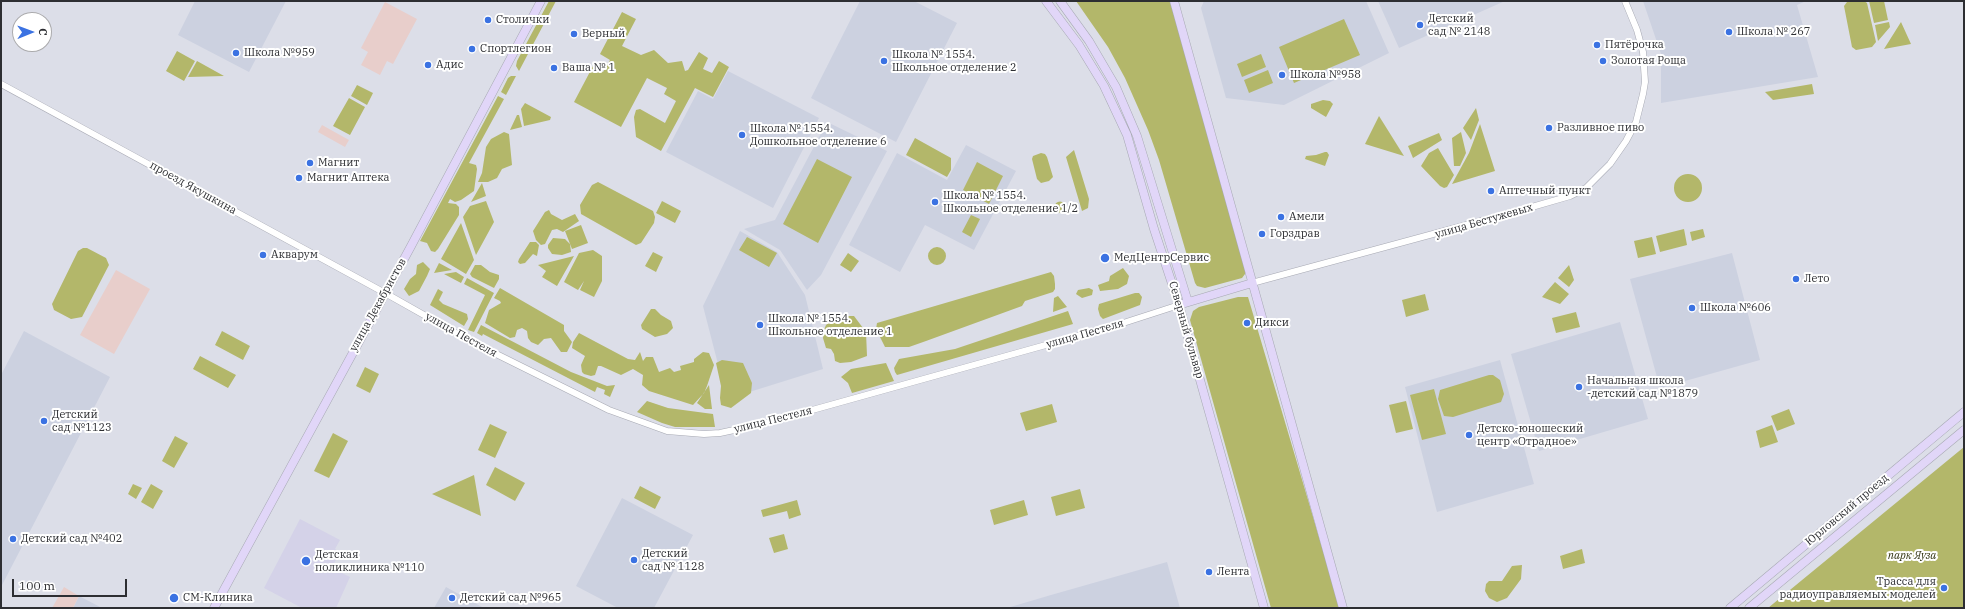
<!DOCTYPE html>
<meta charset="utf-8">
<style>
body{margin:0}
#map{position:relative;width:1965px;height:609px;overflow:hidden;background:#dcdee8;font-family:"IBM Plex Serif",serif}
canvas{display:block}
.frame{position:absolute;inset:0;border:2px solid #2d2e32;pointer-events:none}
.north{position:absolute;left:12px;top:12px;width:40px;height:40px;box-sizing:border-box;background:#fff;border:1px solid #ababad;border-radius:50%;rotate:89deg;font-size:11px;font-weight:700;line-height:16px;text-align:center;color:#2d2e32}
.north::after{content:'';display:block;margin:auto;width:14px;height:18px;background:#3b72e2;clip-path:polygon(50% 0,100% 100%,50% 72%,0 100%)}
.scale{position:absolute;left:12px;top:579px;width:115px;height:18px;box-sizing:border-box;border:2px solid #2d2e32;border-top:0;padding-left:5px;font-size:12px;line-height:14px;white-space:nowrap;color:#2d2e32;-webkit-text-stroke:3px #fff;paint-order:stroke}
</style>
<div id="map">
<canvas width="1965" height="609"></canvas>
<div class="frame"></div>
<div class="north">С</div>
<div class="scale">100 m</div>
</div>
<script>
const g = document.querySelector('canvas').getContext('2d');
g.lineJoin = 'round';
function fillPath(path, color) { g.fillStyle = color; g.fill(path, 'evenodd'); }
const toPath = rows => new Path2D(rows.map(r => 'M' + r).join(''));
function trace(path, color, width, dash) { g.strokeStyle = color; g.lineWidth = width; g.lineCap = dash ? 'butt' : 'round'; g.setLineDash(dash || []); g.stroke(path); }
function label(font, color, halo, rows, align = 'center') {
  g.font = font + ' "IBM Plex Serif",serif'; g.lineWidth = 4; g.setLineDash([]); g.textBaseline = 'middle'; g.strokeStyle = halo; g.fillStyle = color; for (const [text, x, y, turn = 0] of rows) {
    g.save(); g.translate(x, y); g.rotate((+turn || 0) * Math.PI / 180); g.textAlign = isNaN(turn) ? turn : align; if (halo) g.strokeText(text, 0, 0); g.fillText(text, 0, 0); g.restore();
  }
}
fillPath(toPath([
 [195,1,286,1,249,72,178,35],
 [860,1,914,1,957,23,896,142,811,98],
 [1204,1,1366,1,1389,53,1284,105,1226,98,1201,8],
 [1378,1,1505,1,1399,48],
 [1643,1,1806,1,1797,5,1818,77,1661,103,1661,54],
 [728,71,819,118,773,208,666,152,698,91,713,99],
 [827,122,887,151,821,275,807,290,780,250,744,229,775,220],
 [966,145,1016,171,974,250,925,225,900,272,849,245,897,153,947,180],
 [740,231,777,252,805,295,823,369,727,399,703,306],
 [1732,253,1760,360,1660,388,1630,279],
 [1620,322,1648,419,1539,451,1511,354],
 [24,331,110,377,1,587,1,375],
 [1500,360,1534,484,1437,512,1405,387],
 [622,498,693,535,654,608,618,608,576,586],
 [1167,562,1180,608,1007,608,1051,595],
 [446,587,484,608,434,608],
 [79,596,102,608,73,608]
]), '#ccd1e0');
fillPath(toPath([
 [385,2,417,19,393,64,387,61,380,75,361,65,368,52,361,48],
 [322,125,349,140,345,147,318,132],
 [116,270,150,289,114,354,80,335],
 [64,587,79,596,73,608,52,608]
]), '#e8cecb');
fillPath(toPath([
 [300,519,340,540,335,549,340,552,330,571,332,572,334,569,350,577,336,608,302,608,264,588]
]), '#d4d2e8');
fillPath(toPath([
 [549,1,556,1,519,71,516,66,517,61],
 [1076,1,1170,1,1245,268,1245,274,1242,278,1205,288,1197,286,1195,283,1159,160,1148,130,1125,78,1108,47],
 [1852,1,1864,1,1867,3,1876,42,1872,47,1856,50,1852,47,1844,6,1847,2],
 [1869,1,1884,1,1888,20,1874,23],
 [622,12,636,19,622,46,641,55,654,50,668,63,682,61,685,71,688,70,699,52,708,58,703,69,712,73,719,61,729,67,713,97,695,88,661,151,636,137,634,117,636,110,640,109,665,123,676,101,664,94,667,88,647,78,621,127,574,102,593,66,603,72,610,60,600,54],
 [1344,19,1360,55,1294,83,1279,47],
 [1889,22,1890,27,1878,41,1875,25],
 [1901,22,1911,44,1884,49],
 [177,51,195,61,184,81,166,71],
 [1261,54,1266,67,1242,77,1237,64],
 [197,61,224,76,188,77],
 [1268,70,1273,83,1249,93,1244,80],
 [511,76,516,76,506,95,501,92,508,78],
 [1812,84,1814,94,1773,100,1765,92],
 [357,85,373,93,367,105,351,96],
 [498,96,504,99,469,163,476,165,477,169,474,191,461,200,455,202,450,199,448,203,456,204,459,207,459,215,438,249,435,252,431,251,427,243,420,241],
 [349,98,365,107,350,135,333,126],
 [1323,100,1330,101,1333,104,1326,117,1311,108,1311,104],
 [525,103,551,117,550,120,524,126,521,109],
 [1476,108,1479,120,1471,140,1463,128],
 [517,115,519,115,522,127,510,130],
 [1379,116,1404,156,1365,144],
 [1480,124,1495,171,1452,184,1469,153],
 [504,132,509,134,512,165,502,169,497,178,488,182,478,182,482,173,486,147,491,139],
 [1461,132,1466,153,1460,166,1454,166,1452,138],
 [1439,133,1442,140,1413,158,1408,146],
 [915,138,951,158,951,170,947,177,906,155],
 [1438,148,1454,175,1447,187,1444,188,1440,186,1421,166,1429,153],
 [1074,150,1089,199,1088,208,1082,211,1066,157],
 [1325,152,1327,152,1329,155,1325,166,1305,159,1306,156,1316,155],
 [1041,153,1045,154,1047,157,1053,177,1049,181,1041,183,1037,179,1032,159,1033,156],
 [817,159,852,177,818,243,783,224],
 [977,162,1003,176,989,204,963,190],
 '1674 188a14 14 0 1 1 28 0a14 14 0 1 1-28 0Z',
 [598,182,653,211,655,217,654,223,641,243,636,245,581,214,580,205,592,185],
 [482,183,486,196,471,202],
 [486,201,494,222,476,255,463,217,470,206],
 [662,201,681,211,675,223,656,213],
 '1054.5 207a5.5 5.5 0 1 1 11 0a5.5 5.5 0 1 1-11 0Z',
 [549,210,551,214,562,220,575,214,579,221,563,232,557,229,552,230,545,244,541,245,536,240,533,231,545,212],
 [971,215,980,219,971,237,962,232],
 [461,223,474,260,466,274,441,259],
 [581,225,588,243,572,249,565,231],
 [1684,229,1687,245,1660,252,1656,236],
 [1703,229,1705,237,1692,241,1690,232],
 [747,237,777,253,769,267,739,250],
 [1652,237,1656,254,1638,258,1634,241],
 [553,238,565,239,570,244,571,252,562,255,552,254,548,248,548,245],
 [530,242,536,242,539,245,537,256,533,254,525,263,520,264,518,262,519,259],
 '928 256a9 9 0 1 1 18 0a9 9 0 1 1-18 0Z',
 [83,248,87,248,106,258,109,265,82,317,71,319,54,310,52,304,78,251],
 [593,250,602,256,602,281,594,297,580,290,584,281,578,290,564,282,579,253],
 [653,252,663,257,656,272,645,266],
 [848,253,859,261,851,272,840,265],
 [574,256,557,286,542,277,546,271,538,265],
 [423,262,430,269,427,276,419,291,409,296,404,289,410,279,416,274,417,265],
 [439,263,452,270,434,273],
 [475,265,481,265,490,272,499,275,499,279,494,288,472,277,470,274],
 [1569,265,1574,280,1569,287,1558,278],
 [1123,268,1129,276,1127,284,1118,289,1100,291,1098,285,1109,281,1110,276],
 [456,272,464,277,461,283,444,274],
 [1051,272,1054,276,1055,284,1055,289,1053,292,1025,301,1022,306,926,341,909,347,885,347,876,329,877,323],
 [467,278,494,293,474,332,468,330,485,295,464,284],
 [1555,282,1569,294,1560,304,1542,297],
 [500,288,564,325,564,331,572,342,567,352,561,352,551,338,544,339,538,345,531,342,528,338,527,331,522,328,517,330,515,337,510,338,485,323,489,310,501,303,500,301,494,298],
 [1089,288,1093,290,1092,295,1082,298,1076,294,1078,290],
 [438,289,443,292,439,300,443,304,467,314,468,319,464,326,430,305],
 [1135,293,1139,293,1142,297,1140,305,1103,319,1100,316,1098,309,1099,304],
 [1425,294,1429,310,1406,317,1402,300],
 [1058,296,1067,307,1053,312,1054,298],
 [1238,297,1248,297,1340,608,1271,608,1190,320,1193,311,1199,307],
 [651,309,655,309,661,315,671,321,673,328,667,334,655,337,642,329,641,325],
 [1068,311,1073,324,897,375,895,372,894,368,899,359,955,349],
 [1576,312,1580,327,1556,333,1552,318],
 [849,316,854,316,866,332,867,356,851,362,840,363,835,361,834,354,831,349,826,348,823,338,824,330,826,325,831,321],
 [481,325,571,372,607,386,615,385,610,397,604,394,605,390,597,387,595,392,483,334,482,336,477,333],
 [222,331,250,346,243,360,215,345],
 [579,333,628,359,635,360,640,352,643,361,646,357,653,357,659,372,670,368,674,372,681,370,680,366,694,362,694,359,703,352,709,353,714,365,707,386,704,393,693,405,649,391,642,385,643,375,633,369,621,375,601,366,598,366,595,375,591,376,584,374,582,372,581,365,585,356,572,348,573,342],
 [200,356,236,375,228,388,193,369],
 [722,360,743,363,752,383,751,393,731,408,721,405,720,398,721,386,716,363],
 [886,363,894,381,852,393,848,383,841,377,851,369],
 [365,367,379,374,370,393,356,386],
 [1489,375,1493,375,1500,380,1504,394,1501,402,1453,417,1444,416,1438,399,1440,390],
 [709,385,712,409,705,409,697,403],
 [1434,389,1446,434,1422,440,1410,395],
 [647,401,668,408,713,414,715,427,675,427,662,423,637,412],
 [1406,401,1413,429,1396,433,1389,405],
 [1052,404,1057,422,1026,431,1020,413],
 [1789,409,1795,424,1777,431,1771,416],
 [490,424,507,432,495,458,478,450],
 [1772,425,1778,442,1760,448,1756,431],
 [333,433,348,441,329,478,314,471],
 [175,436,188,443,174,468,162,461],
 [1964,447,1964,608,1768,608],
 [495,467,525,483,515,501,486,485],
 [474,475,481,516,432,494],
 [133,484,142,488,136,499,128,494],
 [151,484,163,491,153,509,141,502],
 [640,486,661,497,655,509,634,498],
 [1080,489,1085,508,1056,516,1051,497],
 [797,500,801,515,789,519,787,511,763,517,761,510],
 [1024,500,1028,515,994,525,990,510],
 [784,534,788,549,774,553,769,538],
 [1582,549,1585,563,1563,569,1560,556],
 [1522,565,1521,579,1507,598,1497,602,1489,598,1485,591,1486,584,1489,581,1502,581,1512,566]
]), '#b3b76a');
const minor = toPath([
 [1,84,385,293,470,341,609,410,667,431,704,434,720,433,762,424,1114,326,1179,305],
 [1252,283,1518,211,1570,196,1586,188,1610,164,1626,141,1636,122,1643,94,1645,82,1643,52,1637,30,1625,1]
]);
const secondary = toPath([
 [1046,1,1079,45,1104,86,1127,135,1154,229,1179,305,1264,608],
 [1060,1,1089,41,1116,87,1137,136,1188,302],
 [1174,1,1343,608],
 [1182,304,1252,283],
 [214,608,410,248,541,1],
 [1730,608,1964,412],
 [1749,608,1964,430]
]);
trace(minor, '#a7a9b3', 7);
trace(secondary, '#a7a9b3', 9);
trace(minor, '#fff', 6);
trace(secondary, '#e1d6f8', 8);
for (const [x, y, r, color] of [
 [488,20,4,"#3b72e2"],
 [1420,25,4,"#3b72e2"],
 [1729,32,4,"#3b72e2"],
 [574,34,4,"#3b72e2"],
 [1597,45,4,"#3b72e2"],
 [472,49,4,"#3b72e2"],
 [236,53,4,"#3b72e2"],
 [884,61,4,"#3b72e2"],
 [1603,61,4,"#3b72e2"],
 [428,65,4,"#3b72e2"],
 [554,68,4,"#3b72e2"],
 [1282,75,4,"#3b72e2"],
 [1549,128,4,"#3b72e2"],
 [742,135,4,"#3b72e2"],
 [310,163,4,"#3b72e2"],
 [299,178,4,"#3b72e2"],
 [1491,191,4,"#3b72e2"],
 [935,202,4,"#3b72e2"],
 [1281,217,4,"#3b72e2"],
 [1262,234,4,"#3b72e2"],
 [263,255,4,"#3b72e2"],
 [1105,258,5,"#3b72e2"],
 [1796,279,4,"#3b72e2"],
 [1692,308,4,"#3b72e2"],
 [1247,323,4,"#3b72e2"],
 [760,325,4,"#3b72e2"],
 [1579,387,4,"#3b72e2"],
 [44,421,4,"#3b72e2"],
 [1469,435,4,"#3b72e2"],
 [13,539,4,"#3b72e2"],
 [634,560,4,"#3b72e2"],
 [306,561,5,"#3b72e2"],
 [1209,572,4,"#3b72e2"],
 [1944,588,4,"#3b72e2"],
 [174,598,5,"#3b72e2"],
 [452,598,4,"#3b72e2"]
]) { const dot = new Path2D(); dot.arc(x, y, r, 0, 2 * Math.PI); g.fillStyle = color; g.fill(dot); trace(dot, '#fff', 1.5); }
label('11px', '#2d2e32', '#fff', [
 ["Детский",1428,19],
 ["сад № 2148",1428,32],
 ["Столички",496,20],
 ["Школа № 267",1737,32],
 ["Верный",582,34],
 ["Пятёрочка",1605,45],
 ["Спортлегион",480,49],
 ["Школа №959",244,53],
 ["Школа № 1554.",892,55],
 ["Школьное отделение 2",892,68],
 ["Золотая Роща",1611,61],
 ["Адис",436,65],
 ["Ваша № 1",562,68],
 ["Школа №958",1290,75],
 ["Разливное пиво",1557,128],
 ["Школа № 1554.",750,129],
 ["Дошкольное отделение 6",750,142],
 ["Магнит",318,163],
 ["Магнит Аптека",307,178],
 ["Аптечный пункт",1499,191],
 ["Школа № 1554.",943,196],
 ["Школьное отделение 1/2",943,209],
 ["Амели",1289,217],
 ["Горздрав",1270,234],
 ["Акварум",271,255],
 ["МедЦентрСервис",1114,258],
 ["Лето",1804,279],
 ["Школа №606",1700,308],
 ["Школа № 1554.",768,319],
 ["Школьное отделение 1",768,332],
 ["Дикси",1255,323],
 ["Начальная школа",1587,381],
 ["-детский сад №1879",1587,394],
 ["Детский",52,415],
 ["сад №1123",52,428],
 ["Детско-юношеский",1477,429],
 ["центр «Отрадное»",1477,442],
 ["Детский сад №402",21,539],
 ["Детский",642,554],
 ["сад № 1128",642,567],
 ["Детская",315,555],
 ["поликлиника №110",315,568],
 ["Лента",1217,572],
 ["Трасса для",1936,582,"right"],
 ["радиоуправляемых моделей",1936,595,"right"],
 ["СМ-Клиника",183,598],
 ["Детский сад №965",460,598]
], 'left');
label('11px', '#2d2e32', '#fff', [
 ["проезд Якушкина",193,188,29],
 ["улица Бестужевых",1484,221,-16],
 ["улица Декабристов",378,305,-61],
 ["Северный бульвар",1186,330,74],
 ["улица Пестеля",1085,334,-16],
 ["улица Пестеля",461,335,29],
 ["улица Пестеля",773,420,-14],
 ["Юрловский проезд",1847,510,-40]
]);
label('italic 11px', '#313310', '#fff', [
 ["парк Яуза",1912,556]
]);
</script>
